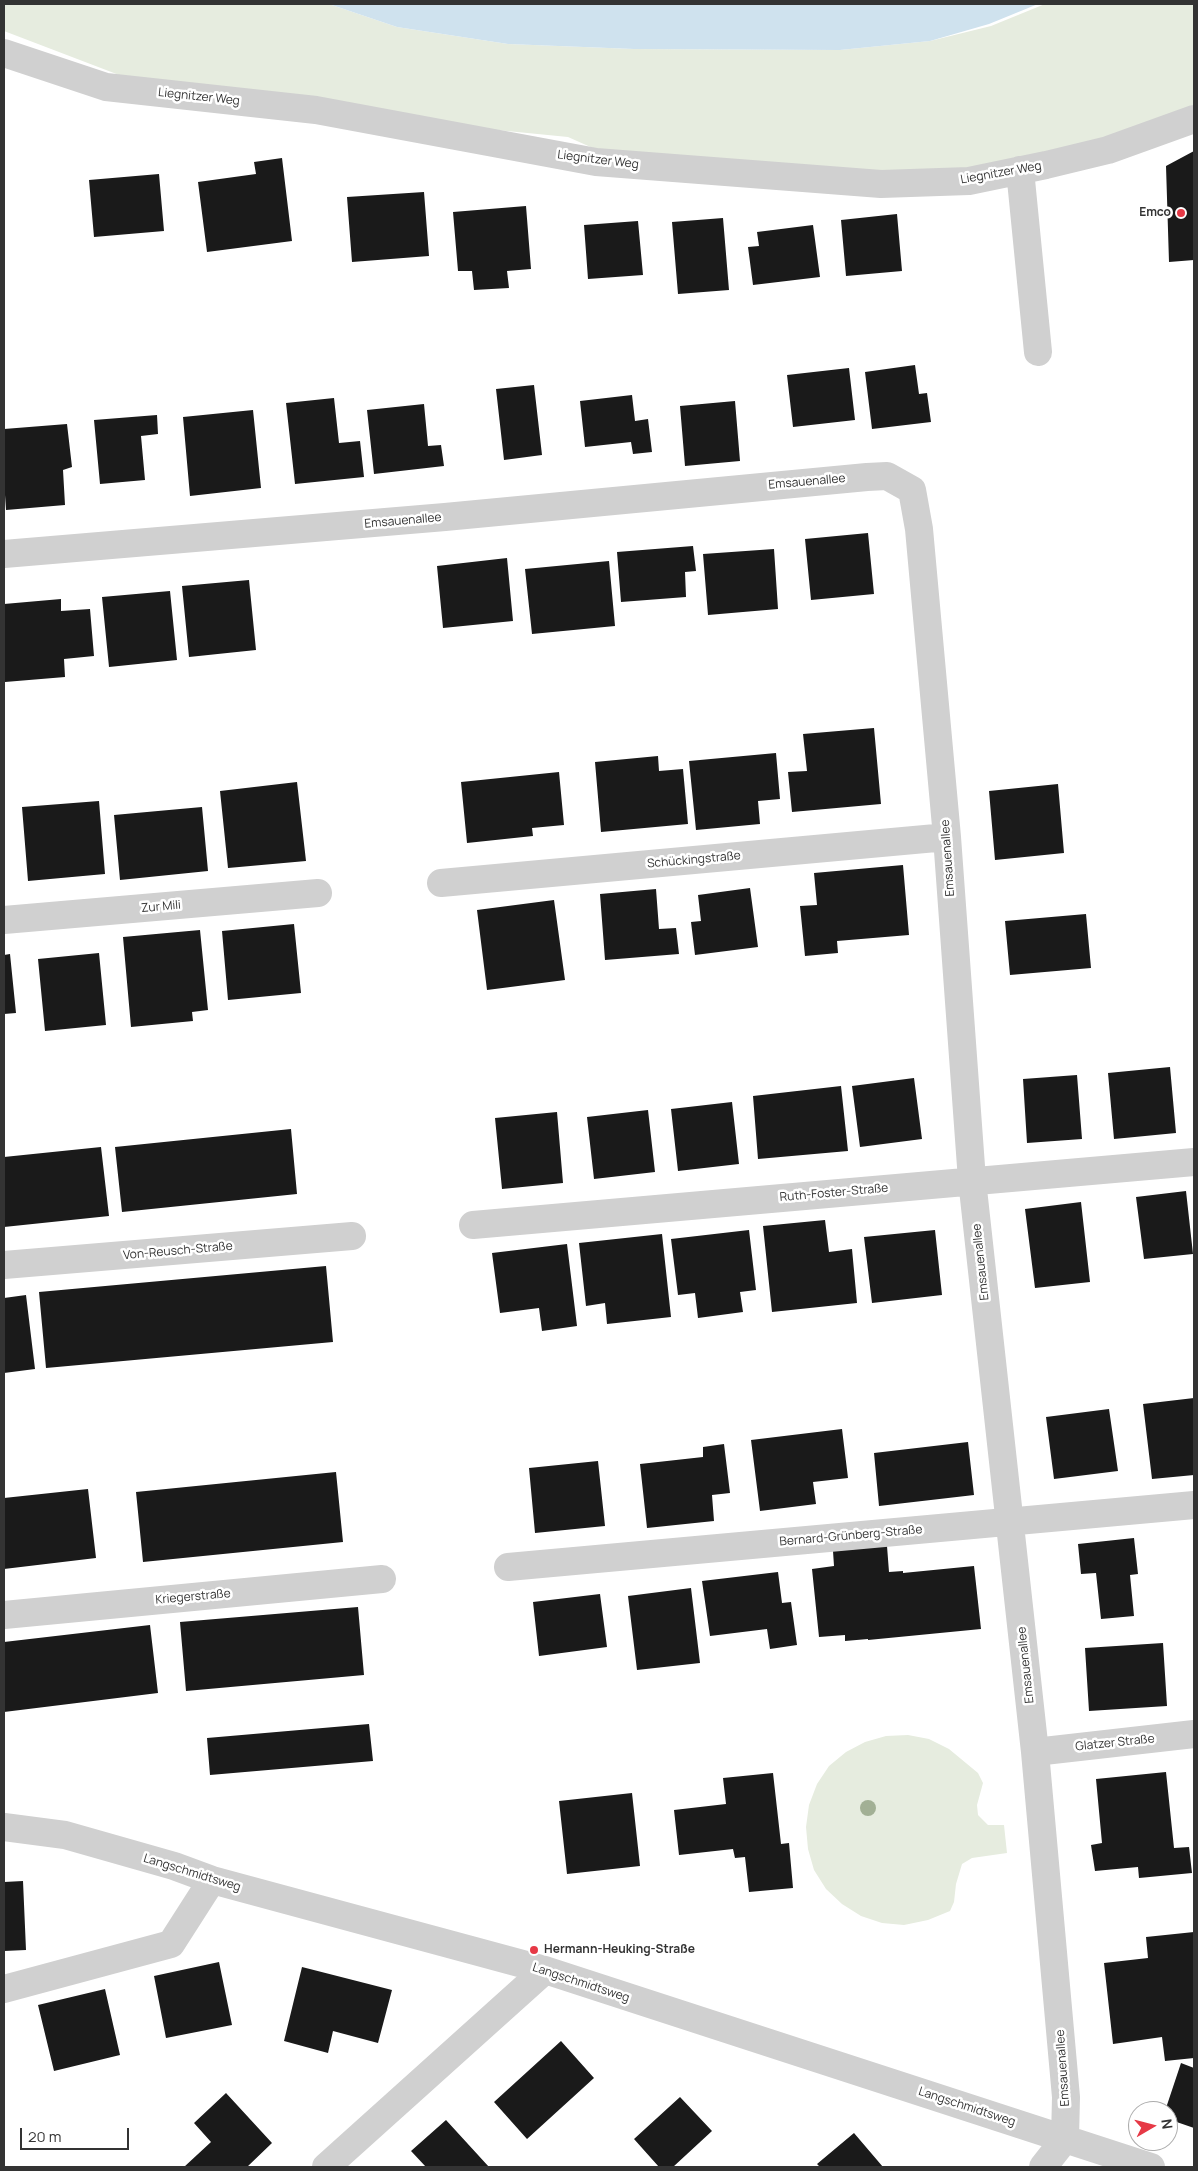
<!DOCTYPE html>
<meta charset="utf-8">
<style>
body{margin:0}
#map{position:relative;width:1198px;height:2171px;overflow:hidden;background:#fff;font-family:Manrope,sans-serif}
canvas{display:block}
.frame{position:absolute;inset:0;border:5px solid #333;pointer-events:none}
.north{position:absolute;left:1128px;top:2101px;width:50px;height:50px;box-sizing:border-box;background:#fff;border:1px solid #adadad;border-radius:50%;rotate:82deg;font-size:14px;font-weight:700;line-height:20px;text-align:center;color:#333}
.north::after{content:'';display:block;margin:auto;width:18px;height:22px;background:#e63946;clip-path:polygon(50% 0,100% 100%,50% 72%,0 100%)}
.scale{position:absolute;left:20px;top:2128px;width:109px;height:22px;box-sizing:border-box;border:2px solid #333;border-top:0;padding-left:6px;font-size:15px;line-height:18px;white-space:nowrap;color:#333;-webkit-text-stroke:4px #fff;paint-order:stroke}
</style>
<div id="map">
<canvas width="1198" height="2171"></canvas>
<div class="frame"></div>
<div class="north">N</div>
<div class="scale">20 m</div>
</div>
<script>
const g = document.querySelector('canvas').getContext('2d');
g.lineJoin = 'round';
function fillPath(path, color) { g.fillStyle = color; g.fill(path, 'evenodd'); }
const toPath = rows => new Path2D(rows.map(r => 'M' + r).join(''));
function trace(path, color, width, dash) { g.strokeStyle = color; g.lineWidth = width; g.lineCap = dash ? 'butt' : 'round'; g.setLineDash(dash || []); g.stroke(path); }
function label(font, color, halo, rows, align = 'center') {
  g.font = font + ' Manrope,sans-serif'; g.lineWidth = 5; g.setLineDash([]); g.textBaseline = 'middle'; g.strokeStyle = halo; g.fillStyle = color; for (const [text, x, y, turn = 0] of rows) {
    g.save(); g.translate(x, y); g.rotate((+turn || 0) * Math.PI / 180); g.textAlign = isNaN(turn) ? turn : align; if (halo) g.strokeText(text, 0, 0); g.fillText(text, 0, 0); g.restore();
  }
}
fillPath(toPath([
 [4,4,329,4,397,27,508,44,634,49,840,50,930,41,991,26,1045,4,1194,4,1194,105,1105,138,967,170,881,172,604,153,568,137,385,119,127,78,4,31],
 [908,1735,929,1739,949,1749,978,1773,983,1783,977,1805,978,1815,988,1825,1004,1825,1007,1853,972,1858,962,1864,956,1884,954,1902,950,1911,928,1920,904,1925,882,1923,861,1916,842,1904,826,1889,814,1870,808,1849,806,1827,809,1805,817,1784,829,1766,846,1752,865,1742,886,1736]
]), '#e6ecdf');
fillPath(toPath([
 [329,4,1038,4,989,24,930,41,840,50,634,49,508,44,397,27]
]), '#cfe2ee');
fillPath(toPath([
 [1194,151,1194,260,1169,262,1166,166],
 [282,158,292,241,207,252,198,182,256,174,254,162],
 [159,174,164,231,94,237,89,180],
 [424,192,429,256,352,262,347,197],
 [526,206,531,269,507,271,509,288,474,290,472,271,458,271,453,212],
 [897,214,902,271,846,276,841,220],
 [723,218,729,290,678,294,672,222],
 [638,221,643,275,588,279,584,225],
 [813,225,820,277,753,285,748,247,759,246,757,232],
 [915,365,919,394,927,393,931,422,872,429,865,372],
 [849,368,855,420,793,427,787,375],
 [534,385,542,455,504,460,496,389],
 [632,395,635,421,648,419,652,452,633,454,631,442,585,447,580,401],
 [334,398,339,443,360,441,364,477,295,484,286,403],
 [735,401,740,461,685,466,680,406],
 [424,404,428,446,441,445,444,466,374,474,367,410],
 [253,410,261,488,190,496,183,417],
 [157,415,158,434,141,436,145,480,100,484,94,420],
 [67,424,72,467,63,470,65,505,6,510,4,480,4,429],
 [868,533,874,594,811,600,805,539],
 [693,546,696,571,685,572,686,597,621,602,617,552],
 [774,549,778,609,708,615,703,554],
 [507,558,513,621,443,628,437,566],
 [609,561,615,626,532,634,525,569],
 [249,580,256,650,189,657,182,586],
 [170,591,177,660,109,667,102,597],
 [61,599,61,611,90,609,94,656,64,659,65,677,5,682,4,604],
 [874,728,881,804,792,812,788,772,807,771,803,734],
 [776,753,780,799,758,801,760,824,696,830,689,761],
 [658,756,659,771,683,769,688,824,601,832,595,762],
 [559,772,564,825,532,828,533,836,467,843,461,782],
 [297,782,306,861,228,868,220,791],
 [1058,784,1064,853,995,860,989,791],
 [99,801,105,874,28,881,22,807],
 [202,807,208,871,120,880,114,815],
 [903,865,909,935,837,941,838,953,805,956,800,906,817,905,814,873],
 [750,888,758,947,695,955,691,922,701,921,698,895],
 [656,889,659,929,676,928,679,954,605,960,600,894],
 [554,900,565,980,487,990,477,910],
 [1086,914,1091,968,1010,975,1005,921],
 [294,924,301,993,228,1000,222,931],
 [200,930,208,1010,192,1012,193,1021,131,1027,123,937],
 [99,953,106,1025,45,1031,38,959],
 [10,954,16,1013,4,1014,4,955],
 [1170,1067,1176,1133,1114,1139,1108,1073],
 [1077,1075,1082,1139,1027,1143,1023,1079],
 [914,1078,922,1139,860,1147,852,1086],
 [841,1086,848,1151,758,1159,753,1096],
 [732,1102,739,1164,678,1171,671,1109],
 [648,1110,655,1172,594,1179,587,1117],
 [557,1112,563,1183,502,1189,495,1118],
 [291,1129,297,1194,122,1212,115,1147],
 [101,1147,109,1216,4,1227,4,1157],
 [1186,1191,1193,1254,1144,1259,1136,1197],
 [1081,1202,1090,1282,1035,1288,1025,1209],
 [825,1220,829,1252,852,1249,857,1303,772,1312,763,1226],
 [749,1230,756,1290,740,1292,743,1312,698,1318,695,1293,678,1295,671,1239],
 [935,1230,942,1295,872,1303,864,1237],
 [662,1234,671,1317,607,1324,605,1303,586,1306,579,1243],
 [567,1244,577,1326,542,1331,539,1308,500,1313,492,1253],
 [326,1266,333,1342,46,1368,39,1292],
 [26,1295,35,1369,4,1373,4,1298],
 [1194,1398,1194,1475,1152,1479,1143,1404],
 [1109,1409,1118,1471,1054,1479,1046,1417],
 [842,1429,848,1478,813,1482,816,1504,760,1511,751,1440],
 [968,1442,974,1495,879,1506,874,1453],
 [724,1444,730,1493,712,1495,714,1521,647,1528,640,1464,703,1457,703,1447],
 [598,1461,605,1526,535,1533,529,1468],
 [336,1472,343,1542,143,1562,136,1492],
 [88,1489,96,1558,4,1569,4,1498],
 [1134,1538,1138,1574,1130,1575,1134,1616,1101,1619,1096,1573,1081,1574,1078,1544],
 [887,1546,889,1572,903,1571,903,1573,974,1566,981,1629,868,1640,868,1639,845,1641,845,1635,819,1637,812,1569,834,1566,833,1551],
 [778,1572,782,1603,791,1602,797,1645,770,1649,767,1629,710,1636,702,1581],
 [691,1588,700,1663,637,1670,628,1596],
 [600,1594,607,1647,539,1656,533,1602],
 [358,1607,364,1675,186,1691,180,1622],
 [150,1625,158,1693,4,1712,4,1642],
 [1163,1643,1167,1706,1089,1711,1085,1648],
 [369,1724,373,1761,210,1775,207,1738],
 [1166,1772,1174,1848,1189,1847,1192,1873,1139,1878,1138,1867,1095,1871,1091,1845,1102,1843,1096,1779],
 [773,1773,781,1844,789,1843,793,1888,749,1892,745,1857,735,1858,733,1849,679,1855,674,1810,726,1804,723,1778],
 [632,1793,640,1866,567,1874,559,1801],
 [23,1881,26,1950,4,1951,4,1882],
 [1194,1932,1194,2058,1165,2061,1162,2037,1113,2044,1104,1963,1148,1958,1146,1937],
 [219,1962,232,2025,166,2038,154,1976],
 [302,1967,392,1990,378,2043,333,2031,328,2053,284,2041],
 [105,1989,120,2055,54,2071,38,2005],
 [561,2041,594,2078,527,2139,494,2102],
 [1181,2063,1194,2068,1194,2128,1168,2119,1168,2111,1165,2111],
 [226,2093,272,2143,247,2167,184,2167,211,2142,194,2123],
 [680,2097,712,2131,673,2167,659,2167,634,2139],
 [446,2120,489,2167,426,2167,411,2151],
 [854,2133,883,2167,820,2167,817,2164]
]), '#1a1a1a');
trace(toPath([
 [4,53,106,87,316,110,596,162,881,184,969,181,1046,165,1108,150,1194,119],
 [1020,170,1038,352],
 [4,554,445,517,867,477,887,476,912,490,919,529,947,837,972,1180,1035,1752,1066,2097,1065,2139],
 [441,883,947,837],
 [4,920,318,893],
 [473,1225,1194,1162],
 [4,1265,352,1236],
 [508,1567,1194,1505],
 [4,1615,382,1579],
 [1035,1752,1194,1734],
 [4,1827,65,1835,174,1866,212,1880,545,1970,1151,2167],
 [4,1989,171,1944,212,1880],
 [326,2167,545,1970],
 [1043,2167,1065,2139]
]), '#d0d0d0', 28);
g.fillStyle = '#a2b095';
for (const [x, y] of [
 [868,1808]
]) { g.beginPath(); g.arc(x, y, 8, 0, 2 * Math.PI); g.fill(); }
for (const [x, y, r, color] of [
 [1181,213,5,"#e63946"],
 [534,1950,5,"#e63946"]
]) { const dot = new Path2D(); dot.arc(x, y, r, 0, 2 * Math.PI); g.fillStyle = color; g.fill(dot); trace(dot, '#fff', 2); }
label('12px', '#333', '#fff', [
 ["Liegnitzer Weg",199,97,6],
 ["Liegnitzer Weg",598,160,7],
 ["Liegnitzer Weg",1001,173,-10],
 ["Emsauenallee",807,482,-5],
 ["Emsauenallee",403,521,-5],
 ["Emsauenallee",948,858,-94],
 ["Schückingstraße",694,860,-5],
 ["Zur Mili",161,907,-5],
 ["Ruth-Foster-Straße",834,1193,-5],
 ["Von-Reusch-Straße",178,1251,-5],
 ["Emsauenallee",981,1262,-96],
 ["Bernard-Grünberg-Straße",851,1536,-5],
 ["Kriegerstraße",193,1597,-5],
 ["Emsauenallee",1026,1665,-96],
 ["Glatzer Straße",1115,1743,-6],
 ["Langschmidtsweg",192,1873,17],
 ["Langschmidtsweg",581,1983,18],
 ["Emsauenallee",1063,2068,-94],
 ["Langschmidtsweg",967,2107,18]
]);
label('bold 12px', '#333', '#fff', [
 ["Emco",1171,213],
 ["Hermann-Heuking-Straße",544,1950,"left"]
], 'right');
</script>
